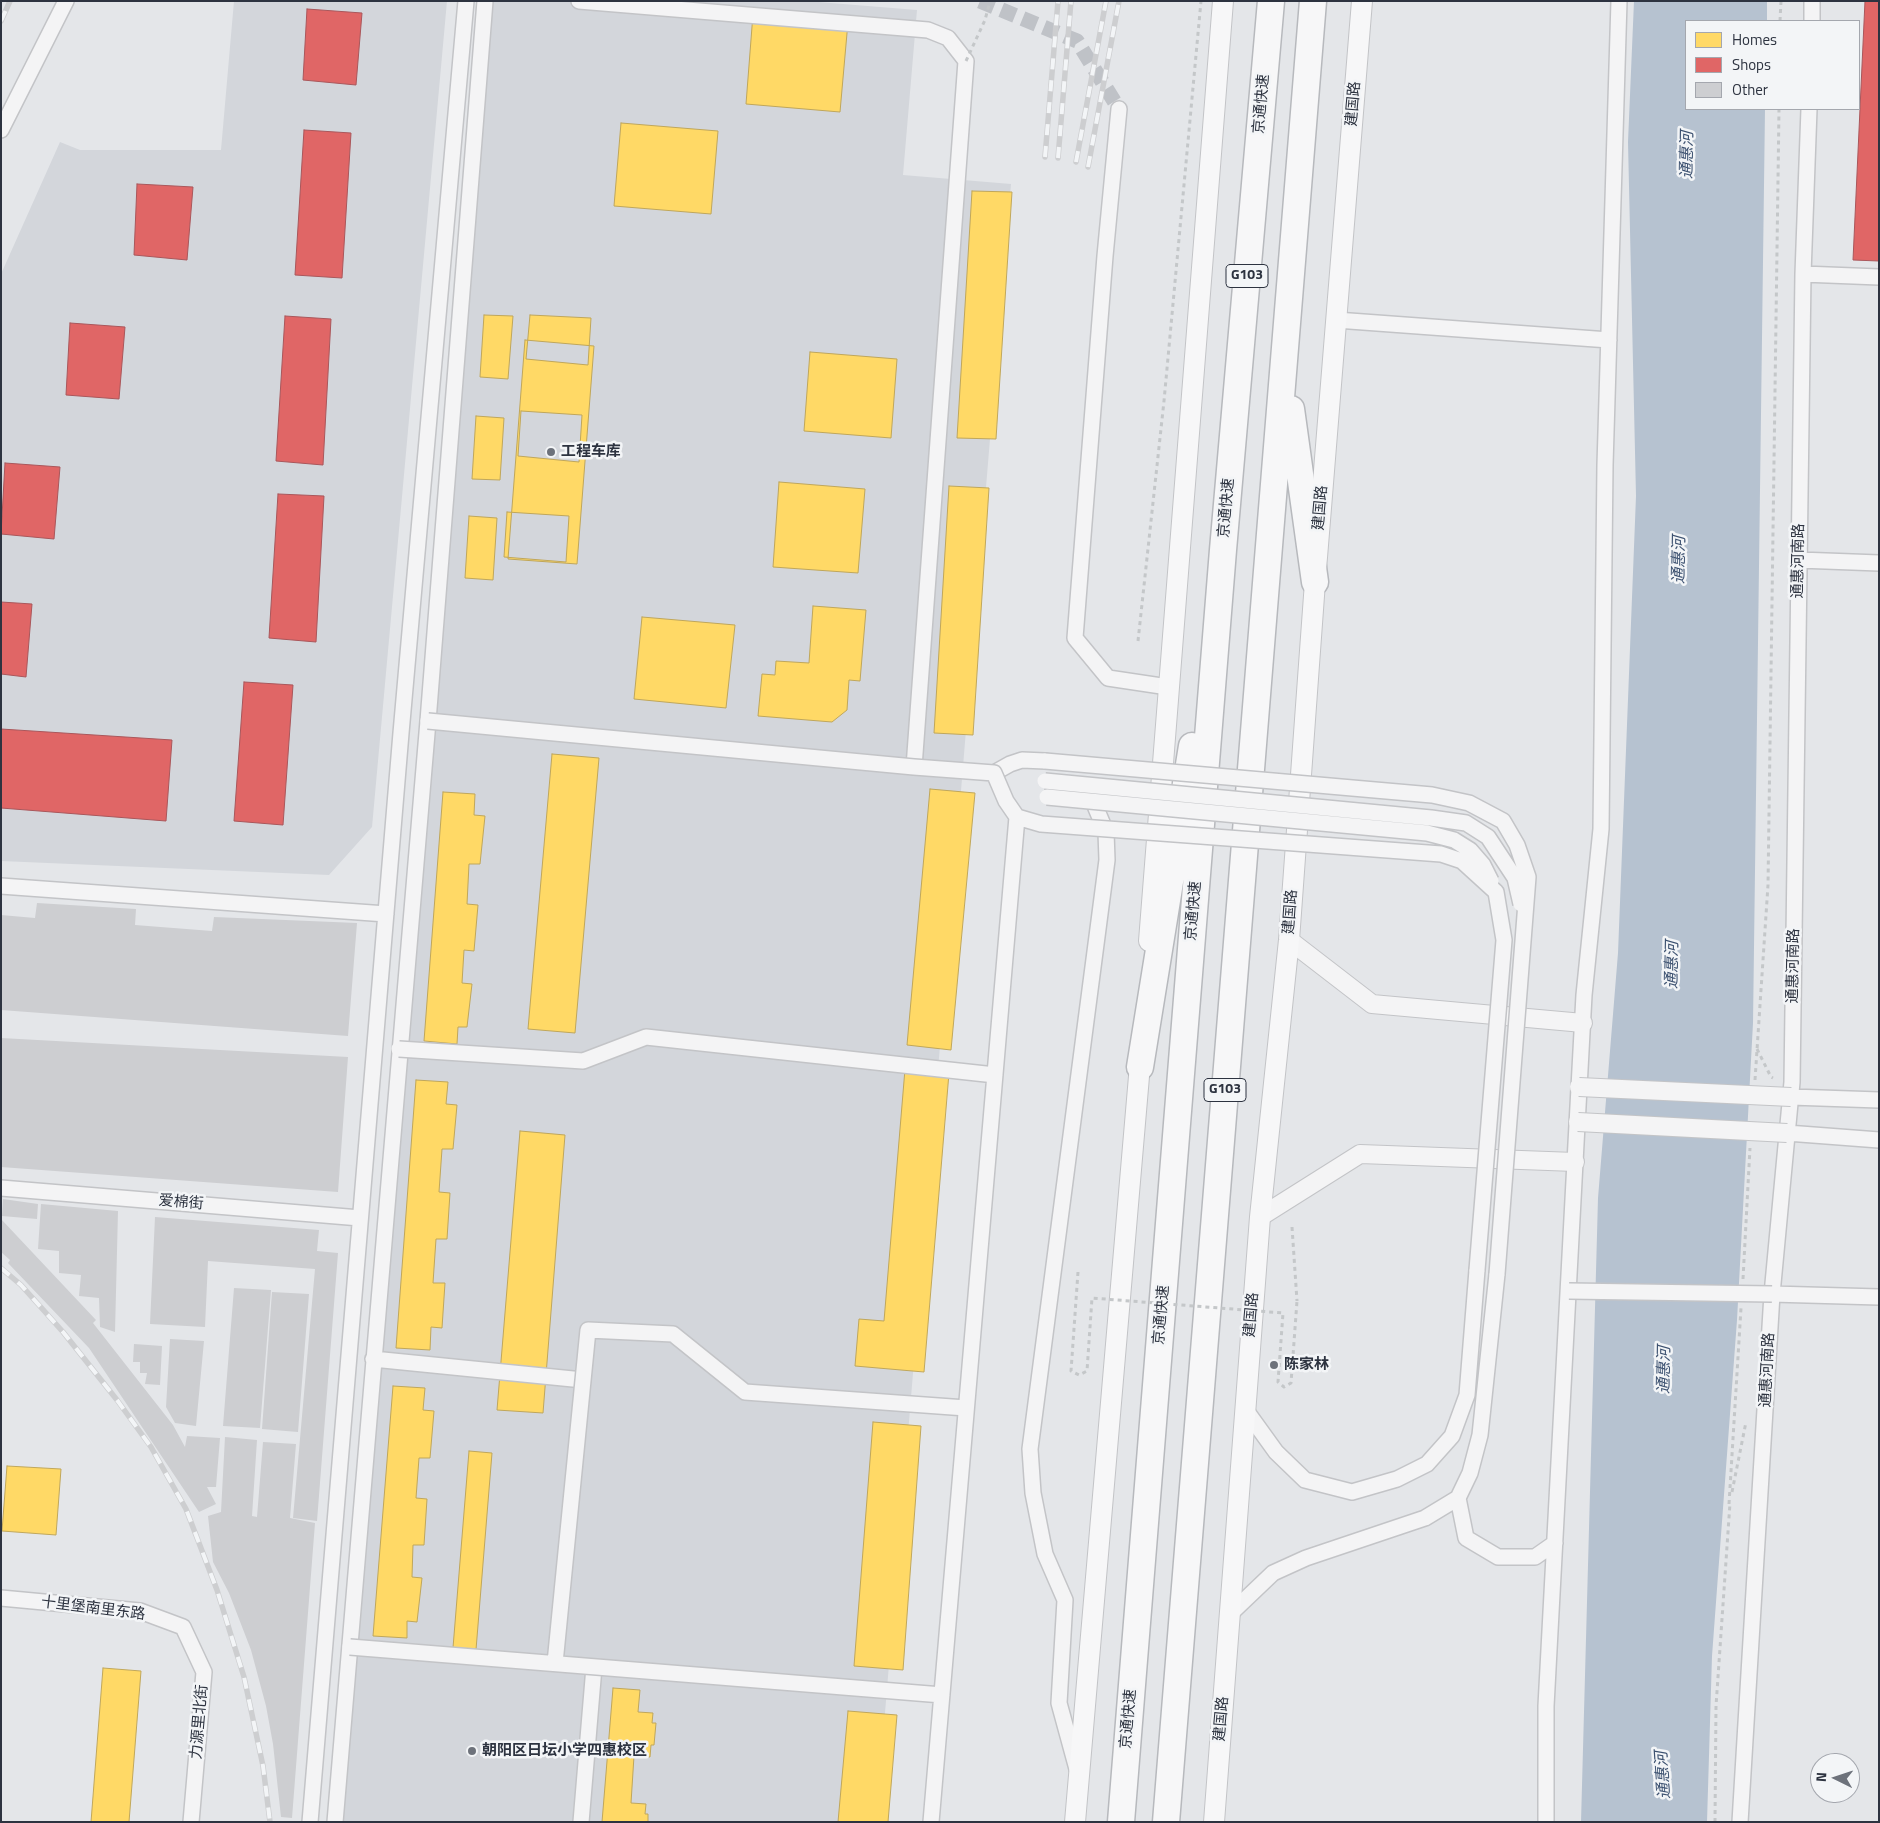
<!DOCTYPE html>
<meta charset="utf-8">
<style>
body{margin:0}
#map{position:relative;width:1880px;height:1823px;overflow:hidden;background:#e4e6e9;font-family:"Titillium Web",sans-serif}
canvas{display:block}
.frame{position:absolute;inset:0;border:2px solid #2d3340;pointer-events:none}
.legend{position:absolute;left:1685px;top:20px;width:175px;height:90px;box-sizing:border-box;background:#f3f5f7;border:1px solid #a4a7ae;margin:0;padding:6px 9px;list-style:none;font-size:15px;color:#2d3340}
.legend li{display:flex;align-items:center;gap:10px;height:25px}
.legend b{width:25px;border:1px solid #a4a7ae}
.north{position:absolute;left:1810px;top:1753px;width:50px;height:50px;box-sizing:border-box;background:#f3f5f7;border:1px solid #a4a7ae;border-radius:50%;rotate:274deg;font-size:14px;font-weight:700;line-height:20px;text-align:center;color:#2d3340}
.north::after{content:'';display:block;margin:auto;width:18px;height:22px;background:#6d727b;clip-path:polygon(50% 0,100% 100%,50% 72%,0 100%)}
</style>
<div id="map">
<canvas width="1880" height="1823"></canvas>
<div class="frame"></div>
<ul class="legend">
<li><b style="height:14px;background:#ffd966"></b>Homes</li>
<li><b style="height:14px;background:#e06666"></b>Shops</li>
<li><b style="height:14px;background:#cdced1"></b>Other</li>
</ul>
<div class="north">N</div>
</div>
<script>
const g = document.querySelector('canvas').getContext('2d');
g.lineJoin = 'round';
function fillPath(path, color) { g.fillStyle = color; g.fill(path, 'evenodd'); }
const toPath = rows => new Path2D(rows.map(r => 'M' + r).join(''));
function trace(path, color, width, dash) { g.strokeStyle = color; g.lineWidth = width; g.lineCap = dash ? 'butt' : 'round'; g.setLineDash(dash || []); g.stroke(path); }
function label(font, color, halo, rows, align = 'center') {
  g.font = font + ' "Titillium Web","Noto Sans SC",sans-serif'; g.lineWidth = 5; g.setLineDash([]); g.textBaseline = 'middle'; g.strokeStyle = halo; g.fillStyle = color; for (const [text, x, y, turn = 0] of rows) {
    g.save(); g.translate(x, y); g.rotate((+turn || 0) * Math.PI / 180); g.textAlign = isNaN(turn) ? turn : align; if (halo) g.strokeText(text, 0, 0); g.fillText(text, 0, 0); g.restore();
  }
}
fillPath(toPath([
 [234,1,447,1,372,827,329,875,1,861,1,274,60,142,80,150,221,150],
 [489,1,806,1,917,10,903,175,1011,184,876,1822,339,1822]
]), '#d3d6db');
fillPath(toPath([
 [1634,1,1767,1,1767,21,1686,21,1686,109,1765,109,1753,1023,1737,1320,1712,1656,1707,1822,1581,1822,1598,1198,1618,953,1636,496,1628,142]
]), '#b6c2d0');
const homes = toPath([
 [753,14,848,22,840,112,746,104,753,14],
 [621,123,718,131,711,214,614,206,621,123],
 [972,191,1012,192,996,439,957,438,972,191],
 [484,315,513,316,508,379,480,377,484,315],
 [530,315,591,318,588,365,526,359,530,315],
 [525,340,594,346,577,564,508,559,525,340],
 [810,352,897,359,891,438,804,431,810,352],
 [521,411,582,415,579,462,518,456,521,411],
 [476,416,504,418,500,480,472,479,476,416],
 [779,482,865,489,858,573,773,567,779,482],
 [949,486,989,488,973,735,934,733,949,486],
 [507,512,569,516,566,562,504,557,507,512],
 [469,516,497,518,493,580,465,578,469,516],
 [813,606,866,610,860,681,849,680,847,710,832,722,758,716,762,674,775,675,776,661,809,663,813,606],
 [642,617,735,625,726,708,634,699,642,617],
 [552,754,599,758,575,1033,528,1029,552,754],
 [930,789,975,793,951,1050,907,1045,930,789],
 [443,792,475,794,474,815,485,816,480,864,469,864,467,904,478,905,474,951,464,950,462,983,472,984,467,1027,458,1027,457,1044,424,1041,443,792],
 [905,1069,949,1073,924,1372,855,1366,859,1319,884,1321,905,1069],
 [416,1080,448,1082,446,1104,457,1105,453,1149,442,1149,439,1192,450,1193,447,1239,436,1239,433,1283,445,1283,442,1328,431,1327,430,1350,396,1348,416,1080],
 [520,1131,565,1135,543,1413,497,1410,520,1131],
 [393,1386,425,1388,423,1410,434,1411,430,1458,419,1458,416,1498,427,1499,424,1545,413,1545,412,1577,422,1578,417,1622,407,1621,407,1638,373,1636,393,1386],
 [873,1422,921,1426,903,1670,854,1666,873,1422],
 [469,1451,492,1453,475,1662,452,1660,469,1451],
 [7,1466,61,1469,56,1535,2,1531,7,1466],
 [103,1668,141,1671,129,1822,91,1822,103,1668],
 [613,1688,640,1690,638,1712,653,1713,652,1723,656,1723,654,1745,651,1745,650,1757,634,1756,631,1803,646,1804,645,1814,648,1814,648,1822,602,1822,613,1688],
 [848,1711,897,1715,888,1822,838,1822,848,1711]
]);
fillPath(homes, '#ffd966');
trace(homes, '#c0a75b', 1);
const shops = toPath([
 [1865,1,1879,1,1879,261,1853,260,1865,1],
 [307,9,362,13,356,85,303,80,307,9],
 [304,130,351,133,342,278,295,275,304,130],
 [137,184,193,187,187,260,134,255,137,184],
 [285,316,331,319,323,465,276,461,285,316],
 [70,323,125,327,119,399,66,395,70,323],
 [5,463,60,467,54,539,1,534,5,463],
 [278,494,324,496,316,642,269,638,278,494],
 [1,602,32,604,26,677,1,674,1,602],
 [244,682,293,685,283,825,234,821,244,682],
 [1,729,172,740,166,821,1,808,1,729]
]);
fillPath(shops, '#e06666');
trace(shops, '#aa575b', 1);
fillPath(toPath([
 [37,903,136,909,135,925,212,931,214,917,357,923,348,1036,1,1010,1,915,35,918],
 [1,1038,348,1057,338,1192,1,1167],
 [3,1199,38,1204,37,1219,2,1216],
 [41,1204,118,1211,115,1332,100,1327,99,1298,79,1296,81,1275,59,1273,59,1251,38,1249],
 [155,1217,319,1230,317,1251,338,1253,317,1521,293,1518,315,1269,208,1261,205,1327,150,1324],
 [1,1219,96,1320,93,1323,173,1425,185,1447,187,1436,220,1438,216,1487,207,1487,216,1504,199,1512,89,1348,8,1263,10,1260,1,1252],
 [234,1288,271,1290,260,1428,223,1426],
 [272,1292,309,1294,298,1432,262,1429],
 [170,1339,204,1341,196,1426,175,1423,166,1407],
 [134,1344,162,1346,160,1385,145,1384,147,1373,140,1373,140,1362,133,1362],
 [225,1437,257,1440,252,1516,257,1517,263,1442,296,1444,290,1518,315,1523,292,1818,281,1817,273,1744,266,1706,251,1650,229,1593,213,1562,208,1516,221,1512]
]), '#cdced1');
trace(toPath([
 [980,1,1077,41,1119,109]
]), '#bfc2c7', 15, [15, 8]);
const minor = toPath([
 [579,1,928,30,948,38,966,61,914,767],
 [1812,21,1812,1],
 [1119,109,1105,256,1075,638,1108,678,1168,687],
 [1,130,66,1],
 [1803,274,1879,277],
 [1336,320,1609,340],
 [1799,560,1879,563],
 [994,773,1010,764,1022,760,1045,761],
 [1,886,386,914],
 [1791,1097,1879,1100],
 [1787,1133,1879,1140],
 [1,1188,360,1218],
 [1772,1294,1879,1297],
 [373,1359,583,1380],
 [1245,1409,1276,1452,1305,1480,1352,1492,1397,1479,1427,1464,1452,1436,1467,1395,1477,1270],
 [1458,1498,1466,1538,1498,1557,1535,1557,1555,1543],
 [1,1598,140,1611,183,1627,204,1672,191,1822],
 [1230,1614,1273,1573,1306,1558,1425,1518,1458,1498,1470,1473,1480,1435,1497,1274],
 [1077,1769,1059,1703,1065,1600,1045,1554,1033,1493,1030,1449,1107,860,1106,832,1093,801],
 [310,1822,401,733,466,1],
 [335,1822,428,721,485,1],
 [581,1822,594,1667],
 [1546,1822,1546,1706,1575,1162,1584,995,1601,829,1605,465,1619,1],
 [1740,1822,1772,1294,1792,1082,1803,274,1809,109]
]);
const tertiary = toPath([
 [1289,940,1372,1004,1583,1023],
 [1260,1217,1360,1154,1575,1162]
]);
const secondary = toPath([
 [1149,941,1223,1],
 [1075,1822,1141,1053],
 [1214,1822,1260,1217,1289,940,1315,582,1362,1]
]);
const motorway = toPath([
 [1291,409,1315,582],
 [1140,1067,1192,746],
 [1121,1822,1223,550,1271,1],
 [1166,1822,1313,1]
]);
trace(minor, '#c3c4c7', 18);
trace(tertiary, '#c3c4c7', 20);
trace(secondary, '#c3c4c7', 22);
trace(motorway, '#b7b9bd', 29);
trace(toPath([
 [1780,21,1781,1],
 [1138,641,1164,401,1201,1],
 [1757,1049,1771,1077,1773,1078],
 [1755,1080,1768,885,1779,109],
 [1292,1227,1297,1301],
 [1743,1279,1750,1148],
 [1732,1492,1746,1422],
 [1729,1504,1741,1308],
 [1715,1822,1716,1706,1730,1503]
]), '#c4c7c9', 3, [4, 4]);
trace(minor, '#f4f4f5', 15);
trace(tertiary, '#f4f4f5', 18);
trace(secondary, '#f7f7f8', 20);
trace(motorway, '#f7f7f8', 26);
const rail = toPath([
 [1,21,10,1],
 [1045,157,1058,1],
 [1058,158,1071,1],
 [1076,162,1106,1],
 [1088,167,1119,1],
 [1,1268,21,1285,63,1332,117,1400,151,1447,186,1509,217,1590,244,1677,263,1766,270,1822]
]);
trace(rail, '#cdced0', 5.5);
trace(rail, '#f3f5f7', 4, [11]);
const minorBridge = toPath([
 [428,721,914,767,994,773,1006,801,1017,817,1041,824,1441,854,1462,861,1496,892,1504,940,1477,1270],
 [1045,761,1432,795,1469,803,1503,821,1517,845,1528,877,1497,1274],
 [1045,781,1431,818,1466,823,1488,837,1515,878,1521,904],
 [1047,797,1427,833,1454,840,1470,850,1483,865,1491,881],
 [399,1049,583,1061,646,1037,995,1075],
 [1569,1291,1772,1294],
 [350,1647,942,1695],
 [555,1663,588,1330,673,1334,745,1392,966,1408],
 [931,1822,1017,817]
]);
const tertiaryBridge = toPath([
 [1579,1087,1791,1097],
 [1578,1122,1787,1133]
]);
trace(minorBridge, '#c3c4c7', 18, []);
trace(tertiaryBridge, '#c3c4c7', 20, []);
trace(toPath([
 [966,61,985,20,990,1],
 [1078,1272,1071,1371,1079,1375,1087,1371,1092,1298,1283,1313,1278,1382,1284,1387,1291,1383,1297,1301]
]), '#c4c7c9', 3, [4, 4]);
trace(minorBridge, '#f4f4f5', 15);
trace(tertiaryBridge, '#f4f4f5', 18);
for (const [x, y, r, color] of [
 [551,452,5,"#6d727b"],
 [1274,1365,5,"#6d727b"],
 [472,1751,5,"#6d727b"]
]) { const dot = new Path2D(); dot.arc(x, y, r, 0, 2 * Math.PI); g.fillStyle = color; g.fill(dot); trace(dot, '#f3f5f7', 2); }
for (const [x, y, w] of [
 [1247,276,42],
 [1225,1090,42]
]) { const box = new Path2D(); box.roundRect(x - w / 2, y - 11.5, w, 23, 4); g.fillStyle = '#f3f5f7'; g.fill(box); trace(box, '#2d3340', 1); }
label('bold 14px', '#2d3340', null, [
 ["G103",1247,276],
 ["G103",1225,1090]
]);
label('15px', '#2d3340', '#f3f5f7', [
 ["京通快速",1262,104,-85],
 ["建国路",1354,104,-85],
 ["京通快速",1227,508,-85],
 ["建国路",1321,508,-85],
 ["通惠河南路",1799,561,-89],
 ["京通快速",1194,911,-85],
 ["建国路",1291,912,-86],
 ["通惠河南路",1794,966,-89],
 ["爱棉街",181,1203,5],
 ["京通快速",1162,1315,-85],
 ["建国路",1252,1315,-85],
 ["通惠河南路",1768,1370,-87],
 ["十里堡南里东路",93,1609,7],
 ["京通快速",1129,1719,-85],
 ["建国路",1222,1719,-85],
 ["力源里北街",200,1722,-85]
]);
label('bold 15px', '#2d3340', '#f3f5f7', [
 ["工程车库",561,452],
 ["陈家林",1284,1365],
 ["朝阳区日坛小学四惠校区",482,1751]
], 'left');
label('italic 16px', '#3c5170', '#f3f5f7', [
 ["通惠河",1688,155,-89],
 ["通惠河",1680,560,-89],
 ["通惠河",1673,965,-89],
 ["通惠河",1665,1370,-89],
 ["通惠河",1664,1775,-94]
]);
</script>
